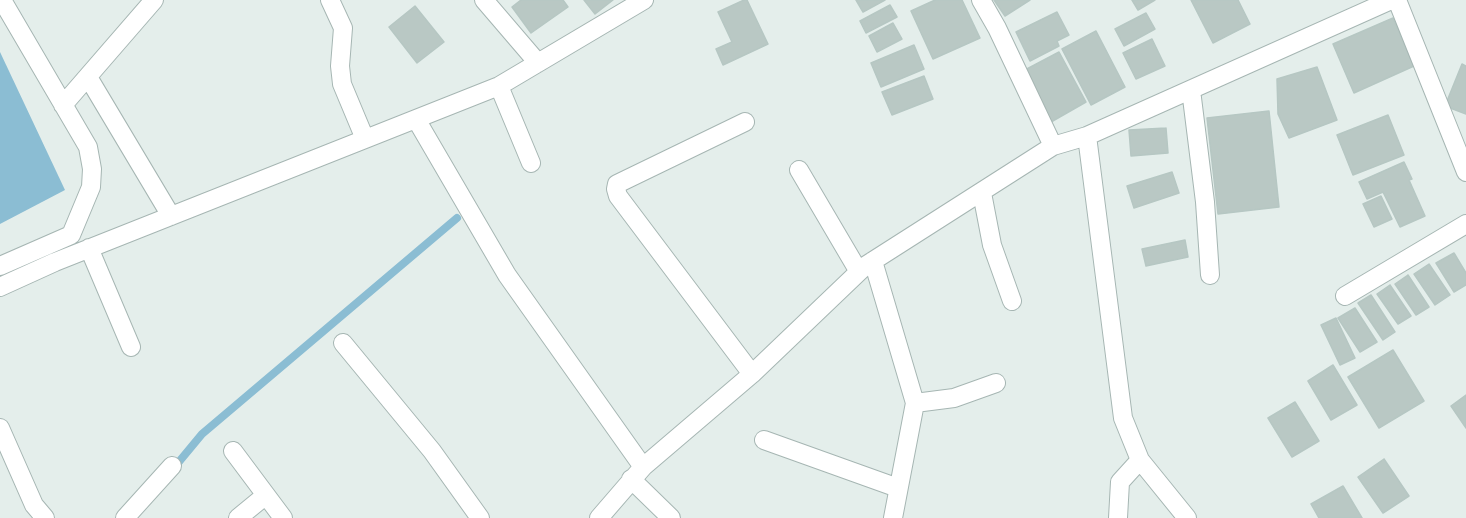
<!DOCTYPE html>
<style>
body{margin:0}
canvas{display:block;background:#e4eeeb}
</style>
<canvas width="1466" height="518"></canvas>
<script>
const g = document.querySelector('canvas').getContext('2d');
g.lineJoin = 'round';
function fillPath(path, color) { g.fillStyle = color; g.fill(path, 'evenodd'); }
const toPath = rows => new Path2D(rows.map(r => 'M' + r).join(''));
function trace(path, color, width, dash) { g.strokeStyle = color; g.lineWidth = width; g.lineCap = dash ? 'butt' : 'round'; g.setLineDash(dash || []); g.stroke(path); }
fillPath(toPath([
 [0,52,65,190,0,224]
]), '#8bbdd3');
trace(toPath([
 [173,469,202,434,457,218]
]), '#8bbdd3', 8);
const building = toPath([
 [521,0,563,0,568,7,531,33,512,7,521,0],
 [584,0,613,0,595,14,584,0],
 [744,0,747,0,768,44,723,65,716,49,732,42,718,12,744,0],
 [856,0,885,0,863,12,856,0],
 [935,0,962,0,980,38,933,59,911,11,935,0],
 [994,0,1030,0,1005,16,994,0],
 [1132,0,1155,0,1138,10,1132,0],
 [1191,0,1238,0,1250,24,1213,43,1191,0],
 [890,5,897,17,866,33,860,21,890,5],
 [415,6,444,42,417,63,389,27,415,6],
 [1057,12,1069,35,1057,41,1059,46,1030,61,1016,32,1057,12],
 [1146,13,1155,29,1124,46,1115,29,1146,13],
 [1393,18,1414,66,1354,93,1333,44,1393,18],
 [893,23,902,39,877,52,869,36,893,23],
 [1096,31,1125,87,1091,105,1062,49,1096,31],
 [1152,39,1165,66,1136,79,1123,53,1152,39],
 [914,45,924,69,881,87,871,63,914,45],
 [1059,52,1086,102,1051,122,1023,71,1059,52],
 [1462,64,1466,66,1466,114,1445,106,1462,64],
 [1317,67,1337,120,1289,138,1278,114,1277,79,1317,67],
 [924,76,933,99,892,115,882,92,924,76],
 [1269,111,1279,207,1218,214,1207,118,1269,111],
 [1388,115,1404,155,1353,175,1337,135,1388,115],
 [1166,128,1168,153,1131,156,1129,130,1166,128],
 [1404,162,1412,179,1409,180,1425,216,1400,227,1383,192,1367,199,1359,182,1404,162],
 [1172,172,1179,193,1134,208,1127,186,1172,172],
 [1381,196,1392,219,1374,227,1363,204,1381,196],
 [1185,240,1188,257,1146,266,1142,249,1185,240],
 [1454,253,1466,273,1466,285,1454,292,1436,263,1454,253],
 [1429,264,1450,295,1435,305,1414,274,1429,264],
 [1408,275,1429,307,1416,315,1395,284,1408,275],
 [1390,285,1411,316,1398,324,1377,294,1390,285],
 [1371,295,1395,332,1383,340,1358,303,1371,295],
 [1355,308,1377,342,1360,352,1338,318,1355,308],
 [1336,318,1355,358,1340,365,1321,325,1336,318],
 [1393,350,1424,401,1379,428,1348,377,1393,350],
 [1333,365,1357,405,1331,420,1308,381,1333,365],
 [1466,395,1466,428,1451,406,1466,395],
 [1295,402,1319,441,1292,457,1268,418,1295,402],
 [1384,459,1409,496,1383,513,1358,477,1384,459],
 [1343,486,1362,518,1319,518,1311,504,1343,486]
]);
fillPath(building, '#b9c8c4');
trace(building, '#b6c7c3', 1.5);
const minor = toPath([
 [330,0,343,28,340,66,342,84,365,139],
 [484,0,538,63],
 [981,0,997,28,1053,146],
 [1397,0,1466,172],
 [88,77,171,216],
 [499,86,531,163],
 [1191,90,1205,202,1210,275],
 [63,105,154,0],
 [416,119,507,275,643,467],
 [745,122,617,184,616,189,618,196,752,374],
 [1087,136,1123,418,1140,460,1187,518],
 [799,170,859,272],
 [982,193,992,245,1012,301],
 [89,248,131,347],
 [873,261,915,403,893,518],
 [0,266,71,235,91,187,92,169,88,147,2,0],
 [0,287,55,262,499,86,644,0],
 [1345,296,1466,224],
 [343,343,432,451,480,518],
 [915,403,954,398,996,383],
 [0,428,34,505,45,518],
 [764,440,898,488],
 [233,451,283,518],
 [631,479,671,518],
 [125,518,172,466],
 [238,518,266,495],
 [599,518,643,467,752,374,865,266,1053,146,1087,136,1391,0],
 [1118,518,1120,482,1140,460]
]);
trace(minor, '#a6b6b3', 20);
trace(minor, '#fff', 18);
</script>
